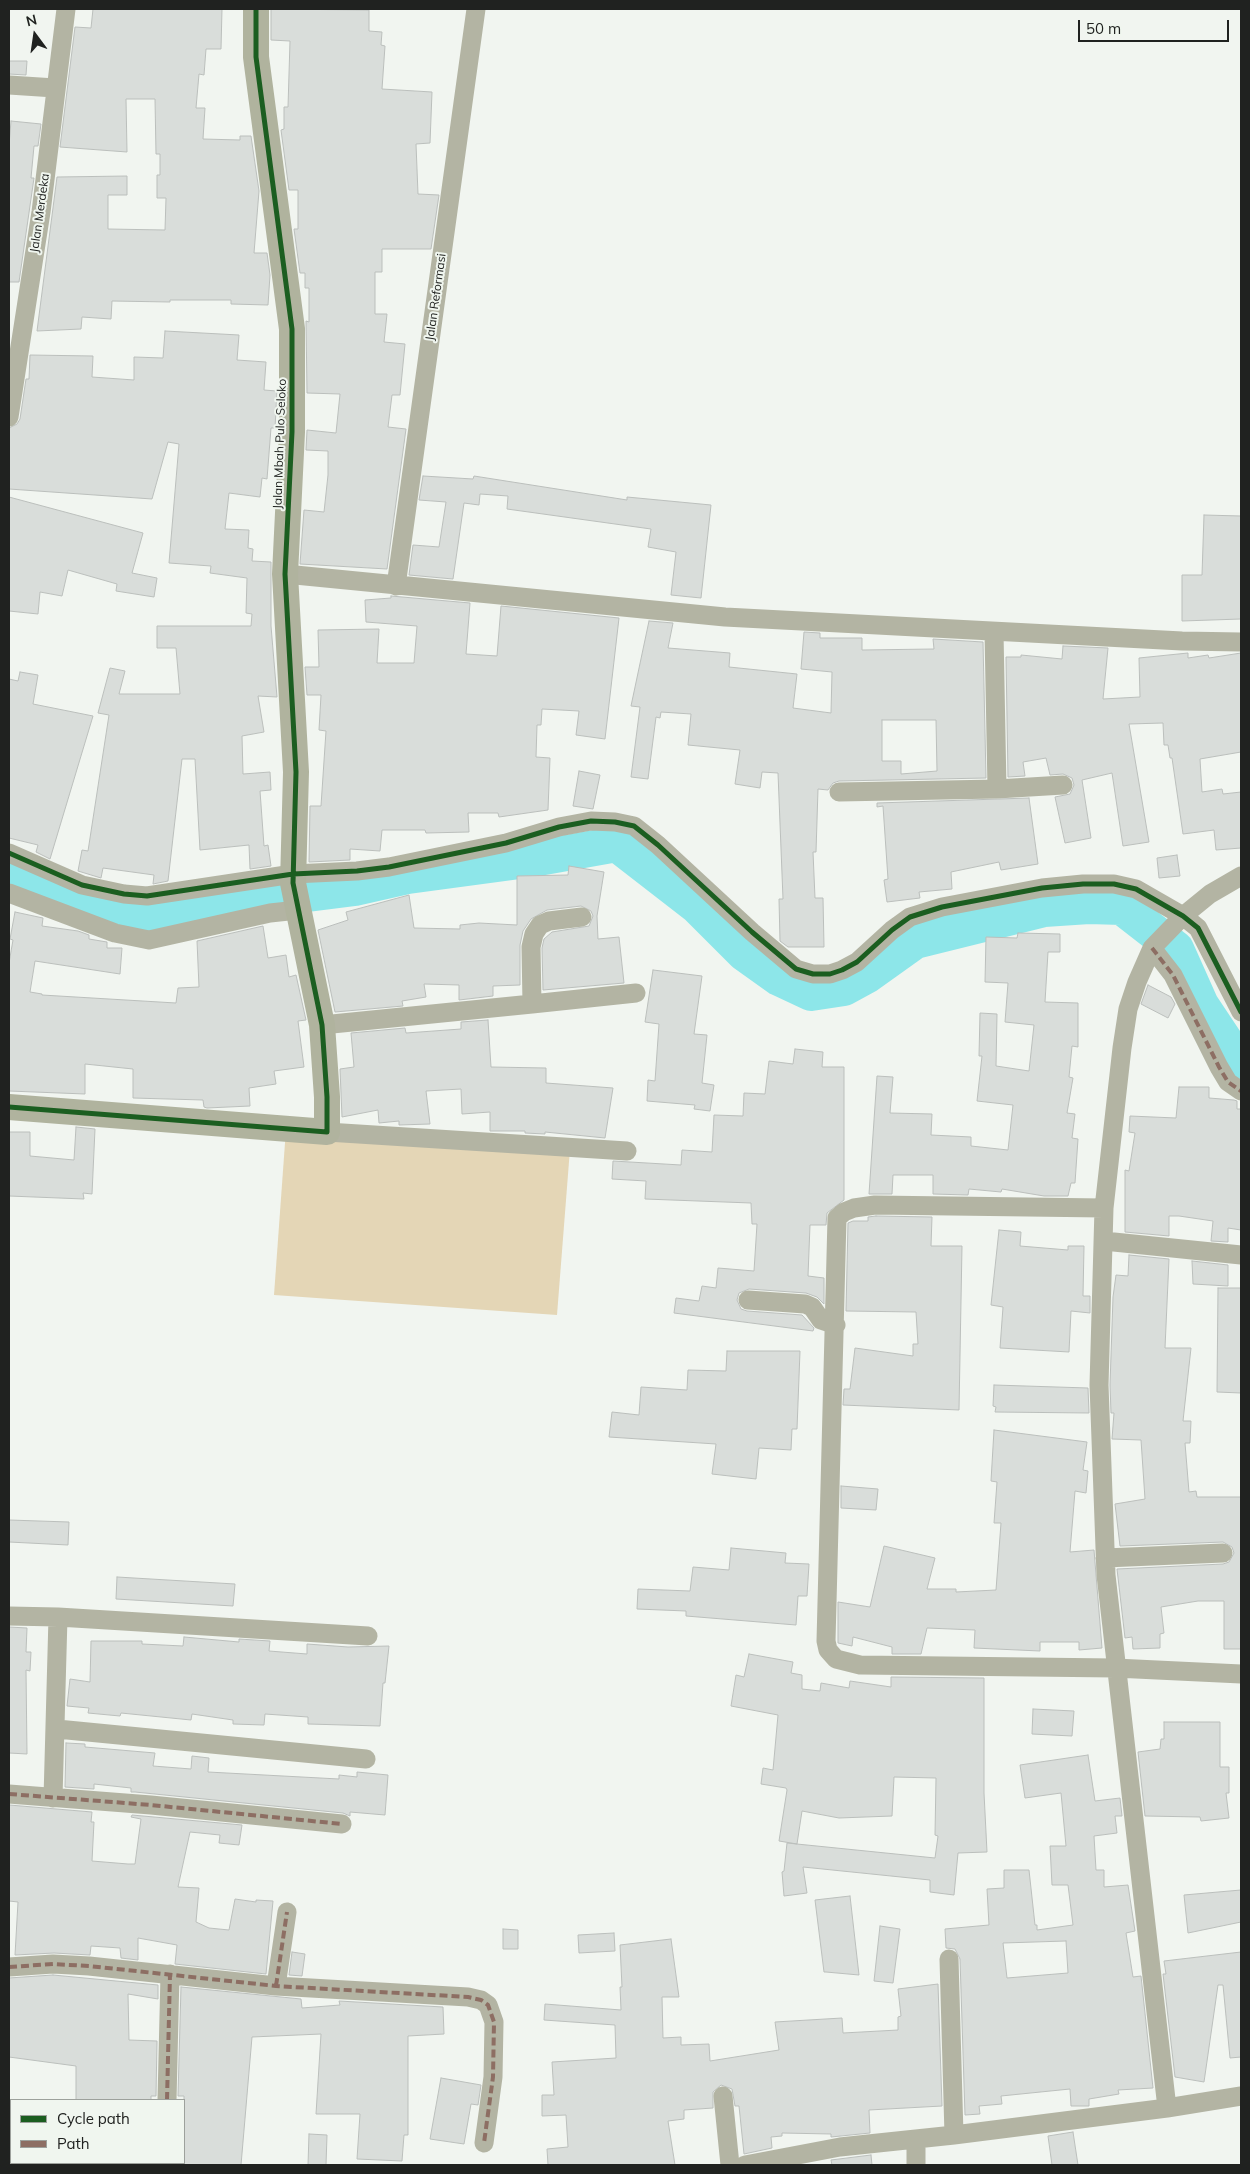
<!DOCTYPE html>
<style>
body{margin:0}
#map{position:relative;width:1250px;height:2174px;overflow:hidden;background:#f1f5f0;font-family:Mulish,sans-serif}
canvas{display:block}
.frame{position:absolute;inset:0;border:10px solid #202220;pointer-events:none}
.legend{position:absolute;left:10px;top:2099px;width:175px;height:65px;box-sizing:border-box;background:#f0f6ef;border:1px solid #9da19c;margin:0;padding:6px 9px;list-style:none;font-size:15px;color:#202220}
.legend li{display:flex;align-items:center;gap:10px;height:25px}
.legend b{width:25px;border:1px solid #9da19c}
.north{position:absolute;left:10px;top:10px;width:50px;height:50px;-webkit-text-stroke:4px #f0f6ef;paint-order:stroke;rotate:346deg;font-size:14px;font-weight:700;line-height:20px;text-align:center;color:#202220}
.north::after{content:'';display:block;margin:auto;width:18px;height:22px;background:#202220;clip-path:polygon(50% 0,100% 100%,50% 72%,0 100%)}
.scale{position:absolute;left:1078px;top:20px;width:151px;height:22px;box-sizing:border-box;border:2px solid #202220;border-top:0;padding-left:6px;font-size:15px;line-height:18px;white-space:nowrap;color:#202220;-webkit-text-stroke:4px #f0f6ef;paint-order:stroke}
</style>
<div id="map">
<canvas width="1250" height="2174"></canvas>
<div class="frame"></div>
<ul class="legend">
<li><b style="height:6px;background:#1b5e20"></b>Cycle path</li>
<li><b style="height:6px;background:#8d6e63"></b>Path</li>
</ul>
<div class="north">N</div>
<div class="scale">50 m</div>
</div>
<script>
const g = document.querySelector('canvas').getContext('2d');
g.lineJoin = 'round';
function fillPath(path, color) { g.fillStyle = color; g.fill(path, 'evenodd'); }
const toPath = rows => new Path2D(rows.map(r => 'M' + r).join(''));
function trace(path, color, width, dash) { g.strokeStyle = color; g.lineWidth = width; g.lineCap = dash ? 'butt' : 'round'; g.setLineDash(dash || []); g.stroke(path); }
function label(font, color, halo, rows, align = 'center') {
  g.font = font + ' Mulish,sans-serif'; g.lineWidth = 4; g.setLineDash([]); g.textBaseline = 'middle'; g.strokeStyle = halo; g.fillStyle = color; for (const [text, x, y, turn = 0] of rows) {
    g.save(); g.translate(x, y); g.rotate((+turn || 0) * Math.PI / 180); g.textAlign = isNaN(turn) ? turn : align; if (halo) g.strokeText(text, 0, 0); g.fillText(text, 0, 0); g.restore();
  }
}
fillPath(toPath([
 [286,1129,570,1149,557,1315,274,1295]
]), '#e4d6b6');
trace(toPath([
 [9,877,70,903,134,916,355,888,408,876,527,860,617,844,697,906,744,953,779,978,811,993,844,988,866,976,915,941,1044,909,1089,906,1122,907,1176,949,1201,1005,1241,1065]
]), '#8de6e9', 36);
const building = toPath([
 [93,9,222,9,221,49,206,49,204,75,199,74,196,108,205,108,203,139,240,140,240,136,251,136,259,191,254,253,267,253,270,275,268,305,231,304,231,300,170,300,170,302,112,301,111,319,82,317,81,329,37,331,57,177,127,176,127,195,108,195,108,229,165,230,166,198,157,198,157,175,160,175,160,154,156,154,155,99,126,99,127,152,60,147,75,27,91,28,93,9],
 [271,9,369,10,369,31,382,32,381,45,385,46,382,89,432,92,430,143,416,144,418,194,439,195,431,249,382,249,382,272,375,272,375,314,387,314,384,342,405,344,400,395,392,395,388,427,406,429,387,569,300,564,304,510,324,512,328,475,328,451,306,450,307,430,336,433,340,394,307,393,306,321,309,322,309,288,305,288,305,273,300,273,294,229,298,229,298,190,289,190,281,130,284,129,284,107,288,107,290,41,271,40,271,9],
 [9,61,27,61,26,75,9,74,9,61],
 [11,121,41,124,38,146,34,146,31,178,34,178,19,282,9,282,9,145,11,121],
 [165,331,239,335,237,360,266,362,264,390,277,391,275,428,271,428,267,479,262,478,260,497,229,493,225,529,249,530,248,548,253,549,252,561,271,562,271,626,277,697,258,696,264,732,242,736,243,774,270,772,271,790,260,791,264,846,268,845,271,866,250,869,249,845,200,850,195,759,182,759,168,881,153,884,154,875,103,868,101,878,78,871,82,850,88,851,109,715,98,713,110,668,125,671,119,694,180,694,176,648,157,648,157,626,251,626,252,614,246,613,247,578,210,573,211,566,169,563,179,444,168,442,152,499,9,489,9,428,17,424,20,419,26,379,29,379,30,355,93,356,92,377,134,380,134,357,163,358,165,331],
 [423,476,473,479,474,476,627,500,627,497,711,505,701,598,671,595,676,552,648,547,651,529,507,509,508,496,480,494,479,505,464,503,453,579,409,575,413,545,439,547,446,502,419,500,423,476],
 [9,497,143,533,132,573,157,578,154,597,116,591,117,584,68,570,62,596,40,592,38,614,9,611,9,497],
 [1204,515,1241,516,1241,619,1182,621,1182,575,1202,575,1204,515],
 [391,596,470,603,466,654,497,656,501,606,619,618,605,739,576,735,579,711,542,709,541,725,537,725,536,757,550,758,548,810,499,817,498,813,468,813,469,832,426,833,425,830,382,830,380,851,350,849,350,860,309,862,310,806,321,806,326,731,319,730,321,695,307,695,305,667,319,667,318,630,379,629,377,663,414,663,417,626,366,622,365,600,391,598,391,596],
 [649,621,673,623,668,648,730,653,729,667,797,674,793,708,831,713,832,672,801,669,804,632,820,633,820,638,862,638,862,650,934,649,933,639,983,642,986,778,839,781,833,783,828,790,818,789,816,852,813,852,815,898,823,898,824,947,788,947,780,941,779,899,783,899,778,773,762,772,760,788,735,784,740,750,688,745,691,714,661,712,660,718,656,717,648,779,631,777,640,707,631,706,649,621],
 [882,720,936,720,937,771,901,774,901,761,882,761,882,720],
 [1063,646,1108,648,1103,699,1140,697,1139,658,1188,653,1188,658,1208,655,1209,658,1241,653,1241,752,1200,759,1202,792,1222,789,1223,794,1241,792,1241,848,1216,850,1214,830,1183,834,1172,758,1170,758,1168,745,1164,745,1163,723,1129,724,1149,842,1123,846,1112,773,1082,780,1091,838,1065,843,1055,797,1070,794,1074,785,1072,778,1063,774,1050,775,1046,758,1023,762,1025,776,1008,777,1006,657,1021,657,1021,655,1062,659,1063,646],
 [20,672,38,675,33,704,93,716,50,859,36,852,38,845,9,838,9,679,18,681,20,672],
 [579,771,600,775,593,809,573,806,579,771],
 [1029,798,1038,864,1001,870,999,862,951,872,952,889,919,892,920,898,887,902,884,880,888,879,883,806,877,807,877,803,1029,798],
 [1177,855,1180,876,1159,878,1157,858,1177,855],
 [569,866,604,872,597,916,598,939,619,937,624,983,543,990,542,948,544,939,552,932,589,926,593,916,591,911,581,906,547,910,531,919,523,931,520,945,520,985,493,986,493,996,459,1000,459,985,424,984,426,997,402,1001,403,1006,335,1012,318,930,348,920,346,912,409,895,414,928,460,929,460,925,479,923,517,925,517,876,568,875,569,866],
 [15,912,43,918,42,926,78,931,89,935,89,939,107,942,107,948,122,948,120,974,35,961,30,992,42,994,42,995,176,1003,178,988,199,987,197,941,263,926,268,958,286,955,289,977,296,975,306,1020,298,1021,304,1067,274,1071,276,1084,249,1088,250,1106,207,1108,204,1107,203,1100,133,1098,133,1069,85,1064,85,1094,9,1091,9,963,13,940,10,939,15,912],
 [1018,933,1060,934,1060,952,1048,952,1045,1002,1078,1003,1078,1047,1072,1046,1069,1077,1073,1078,1067,1113,1075,1114,1072,1138,1078,1139,1075,1183,1071,1183,1068,1196,1044,1196,1002,1189,1001,1192,969,1189,968,1195,933,1194,933,1175,893,1175,892,1194,869,1194,877,1076,893,1077,890,1113,932,1114,931,1135,971,1137,971,1146,1008,1150,1013,1105,977,1101,982,1056,979,1056,980,1013,997,1014,996,1066,1029,1071,1034,1025,1005,1022,1008,983,985,982,986,937,1017,938,1018,933],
 [653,970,702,976,694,1034,707,1035,702,1083,714,1085,710,1111,694,1109,695,1105,647,1101,648,1080,655,1081,659,1024,645,1022,653,970],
 [1148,985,1171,997,1175,1004,1168,1018,1141,1004,1148,985],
 [488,1020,491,1067,546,1068,546,1083,613,1088,605,1138,545,1132,545,1134,525,1133,525,1131,490,1131,490,1112,462,1114,461,1089,426,1091,430,1124,399,1125,399,1121,379,1123,378,1110,342,1117,340,1069,354,1067,351,1033,405,1028,406,1033,461,1029,461,1022,488,1020],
 [795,1049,823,1052,822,1067,844,1067,844,1200,827,1213,826,1225,810,1225,808,1276,824,1278,824,1304,817,1297,806,1293,749,1289,739,1293,737,1300,741,1309,747,1311,802,1315,814,1328,813,1331,674,1313,676,1298,699,1301,702,1286,716,1288,718,1268,754,1271,757,1224,752,1224,751,1203,645,1199,646,1181,612,1179,613,1161,681,1165,682,1150,712,1152,714,1115,743,1116,744,1093,765,1094,769,1061,793,1064,795,1049],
 [1179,1087,1209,1087,1209,1098,1234,1100,1237,1101,1237,1109,1241,1109,1241,1230,1228,1228,1228,1242,1211,1241,1213,1221,1179,1216,1169,1216,1169,1236,1125,1232,1125,1170,1129,1171,1135,1133,1129,1132,1130,1116,1176,1118,1179,1087],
 [76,1127,95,1129,92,1194,83,1193,84,1199,9,1196,9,1132,30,1132,30,1156,74,1160,76,1127],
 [876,1216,932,1217,931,1246,962,1246,959,1410,843,1405,844,1389,850,1389,855,1348,913,1356,913,1344,918,1344,916,1312,846,1311,848,1223,853,1221,868,1221,868,1217,876,1216],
 [999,1230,1021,1232,1020,1246,1068,1250,1068,1246,1084,1246,1083,1296,1090,1296,1090,1313,1071,1311,1069,1352,1000,1348,1003,1307,991,1305,999,1230],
 [1129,1255,1169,1259,1165,1348,1191,1348,1183,1421,1191,1421,1190,1443,1185,1443,1189,1492,1196,1491,1197,1497,1241,1497,1241,1649,1224,1649,1224,1601,1198,1601,1161,1607,1164,1633,1160,1634,1160,1648,1133,1649,1132,1637,1125,1638,1117,1569,1223,1564,1229,1562,1234,1553,1232,1547,1223,1542,1120,1546,1115,1504,1145,1499,1141,1440,1112,1439,1114,1413,1111,1413,1110,1385,1113,1297,1116,1275,1128,1276,1129,1255],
 [1192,1261,1228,1265,1228,1286,1193,1284,1192,1261],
 [1218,1288,1241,1288,1241,1393,1217,1392,1218,1288],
 [727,1351,800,1351,797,1429,792,1429,791,1450,759,1448,756,1479,712,1474,716,1444,609,1437,612,1412,639,1415,641,1387,687,1390,688,1370,726,1371,727,1351],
 [994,1385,1088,1388,1089,1413,995,1412,996,1407,993,1406,994,1385],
 [994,1430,1087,1442,1083,1470,1088,1471,1086,1493,1075,1491,1070,1552,1094,1550,1102,1648,1079,1650,1079,1642,1040,1642,1040,1651,974,1648,975,1630,927,1628,921,1654,892,1654,892,1647,853,1637,852,1646,838,1643,838,1602,870,1607,884,1546,935,1558,927,1589,956,1589,956,1592,996,1590,1001,1523,994,1523,997,1482,991,1481,994,1430],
 [841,1486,878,1489,876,1510,841,1508,841,1486],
 [9,1520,69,1522,68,1545,9,1542,9,1520],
 [731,1548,786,1553,785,1563,809,1564,807,1596,798,1596,796,1625,686,1616,686,1611,637,1609,638,1589,690,1591,693,1567,729,1570,731,1548],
 [117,1577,235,1584,233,1606,116,1599,117,1577],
 [9,1627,27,1628,26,1652,31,1652,30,1671,26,1670,27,1754,9,1753,9,1627],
 [184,1637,239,1642,239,1639,270,1641,269,1651,307,1654,307,1644,348,1647,389,1646,385,1683,383,1683,380,1726,308,1724,308,1717,265,1714,264,1725,233,1724,233,1720,192,1714,191,1720,121,1713,120,1716,88,1713,89,1708,67,1706,70,1679,90,1682,91,1641,142,1641,142,1644,183,1646,184,1637],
 [749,1654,793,1662,791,1673,802,1675,802,1689,820,1691,821,1683,849,1688,850,1681,891,1687,891,1677,984,1678,984,1793,987,1852,958,1853,954,1895,930,1892,930,1880,803,1867,807,1893,784,1896,782,1872,784,1871,787,1843,935,1858,938,1836,935,1835,936,1778,894,1777,892,1816,839,1818,802,1811,797,1844,779,1841,787,1790,786,1788,761,1784,763,1768,773,1770,778,1715,731,1706,736,1675,744,1677,749,1654],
 [1033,1709,1074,1711,1072,1736,1032,1734,1033,1709],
 [1164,1722,1220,1722,1220,1767,1229,1767,1229,1793,1226,1793,1229,1818,1201,1821,1200,1817,1145,1816,1138,1752,1160,1749,1161,1739,1164,1739,1164,1722],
 [66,1743,85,1744,85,1747,155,1753,153,1766,191,1769,192,1756,209,1758,208,1772,339,1779,339,1775,357,1777,357,1772,388,1775,385,1815,350,1812,350,1816,343,1813,135,1792,131,1792,131,1788,94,1784,94,1789,65,1787,66,1743],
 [1088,1755,1095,1801,1120,1798,1122,1816,1115,1816,1117,1833,1094,1836,1096,1870,1104,1870,1104,1887,1128,1885,1135,1931,1126,1933,1133,1977,1141,1976,1153,2088,1118,2090,1119,2094,1089,2099,1089,2106,1071,2106,1070,2089,1001,2096,1002,2104,979,2106,980,2114,965,2115,960,1959,955,1949,946,1948,945,1929,989,1925,987,1889,1004,1888,1004,1870,1029,1870,1035,1925,1037,1925,1037,1930,1073,1925,1068,1885,1052,1885,1050,1846,1066,1846,1061,1793,1025,1798,1020,1765,1088,1755],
 [1066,1941,1068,1973,1007,1978,1003,1943,1066,1941],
 [9,1805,92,1812,91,1822,94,1822,92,1861,128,1864,135,1864,141,1819,131,1817,132,1815,242,1825,239,1845,219,1843,220,1835,190,1832,178,1887,199,1888,196,1922,209,1928,229,1930,235,1899,256,1902,256,1900,273,1901,266,1974,175,1964,177,1945,138,1938,138,1960,121,1958,120,1948,91,1946,90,1955,54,1953,15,1955,18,1902,9,1901,9,1805],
 [1241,1890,1241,1922,1188,1933,1184,1895,1241,1890],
 [850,1896,859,1975,826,1972,824,1972,815,1900,850,1896],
 [880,1926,900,1929,893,1983,874,1981,880,1926],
 [503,1929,518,1930,518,1949,503,1949,503,1929],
 [614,1933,615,1951,579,1953,578,1935,614,1933],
 [671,1939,679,1997,662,1997,663,2038,681,2037,681,2045,709,2044,710,2061,779,2050,775,2022,842,2018,843,2033,898,2030,898,2017,901,2016,898,1989,938,1984,942,2106,869,2110,870,2133,831,2137,831,2134,782,2133,782,2136,771,2137,772,2148,744,2154,739,2106,735,2106,732,2089,721,2085,713,2092,713,2108,684,2110,684,2119,668,2121,675,2165,548,2165,547,2149,568,2147,566,2115,542,2116,542,2095,554,2095,552,2062,616,2058,615,2025,544,2020,545,2004,621,2010,620,1987,622,1987,620,1945,671,1939],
 [292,1952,305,1954,302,1976,289,1975,292,1952],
 [1241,1952,1241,2057,1230,2058,1223,1985,1218,1985,1204,2082,1175,2077,1163,1974,1166,1974,1164,1961,1241,1952],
 [53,1975,158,1985,158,1999,128,1994,129,2040,157,2041,156,2096,151,2096,151,2100,76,2100,76,2066,9,2057,9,1978,53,1975],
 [181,1987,301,1999,302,2008,340,2005,339,2001,443,2007,444,2034,408,2036,408,2135,404,2135,402,2161,357,2159,360,2114,316,2114,321,2034,252,2037,241,2165,184,2165,184,2096,178,2096,181,1987],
 [441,2078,481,2085,478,2105,471,2104,464,2144,430,2139,441,2078],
 [1073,2132,1078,2165,1052,2165,1048,2136,1073,2132],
 [309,2134,327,2135,326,2165,308,2165,309,2134],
 [871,2155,872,2165,832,2165,831,2160,871,2155]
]);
fillPath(building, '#d9ddda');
trace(building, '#bbbfbc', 1);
trace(toPath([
 [9,85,55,88],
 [9,417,41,212,66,9],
 [285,574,725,617,1182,641,1241,642],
 [396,586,476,9],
 [994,632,997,789],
 [839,792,997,789,1063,785],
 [9,853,82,885,124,894,147,896,293,874,357,871,389,867,506,843,559,827,591,821,615,822,634,826,658,845,752,932,796,969,813,974,830,974,842,970,857,962,892,930,910,917,942,907,1042,888,1083,884,1114,884,1136,889,1183,916,1198,928,1241,1012],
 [9,893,115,933,149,940,270,913,298,910],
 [1152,948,1173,975,1219,1067,1228,1082,1241,1091],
 [532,1004,636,993],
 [322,1025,532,1004,531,947,534,934,540,925,549,921,582,917],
 [327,1132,627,1151],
 [1104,1208,875,1205,854,1208,844,1212,837,1218,826,1641,828,1650,836,1659,860,1665,1115,1668,1241,1674],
 [1104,1241,1241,1255],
 [748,1300,805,1304,812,1307,821,1320,836,1325],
 [1105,1558,1223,1553],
 [9,1616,58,1617,368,1636],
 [57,1729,366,1759],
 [9,1794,151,1805,342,1824],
 [53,1798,58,1617],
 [949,1959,954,2135],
 [9,1967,53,1964,89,1966,276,1986,468,1997,481,2000,488,2005,494,2022,493,2077,484,2143],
 [276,1986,287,1912],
 [723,2096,730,2165],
 [167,2100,170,1974],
 [1167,2108,1106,1575,1099,1385,1104,1208,1122,1048,1128,1009,1137,982,1152,948,1183,916,1210,894,1241,876],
 [164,2165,164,2163],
 [745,2165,840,2147,954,2135,1167,2108,1241,2096],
 [916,2165,916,2139]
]), '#b3b4a3', 19);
trace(toPath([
 [9,1107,327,1132,327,1097,322,1025,293,883,296,772,285,574,292,432,292,329,256,57,256,9]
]), '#b0b39e', 26);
trace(toPath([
 [1152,948,1173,975,1219,1067,1228,1082,1241,1091],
 [9,1794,151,1805,342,1824],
 [9,1967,53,1964,89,1966,276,1986,468,1997,481,2000,488,2005,494,2022,493,2077,484,2143],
 [276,1986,287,1912],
 [167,2100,170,1974],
 [164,2165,164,2163]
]), '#8d6e63', 4, [8, 4]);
trace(toPath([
 [9,853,82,885,124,894,147,896,293,874,357,871,389,867,506,843,559,827,591,821,615,822,634,826,658,845,752,932,796,969,813,974,830,974,842,970,857,962,892,930,910,917,942,907,1042,888,1083,884,1114,884,1136,889,1183,916,1198,928,1241,1012],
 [9,1107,327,1132,327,1097,322,1025,293,883,296,772,285,574,292,432,292,329,256,57,256,9]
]), '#1b5e20', 5);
label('12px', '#202220', '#f0f6ef', [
 ["Jalan Merdeka",40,213,-82],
 ["Jalan Reformasi",436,297,-82],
 ["Jalan Mbah Pulo Seloko",280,444,-88]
]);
</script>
